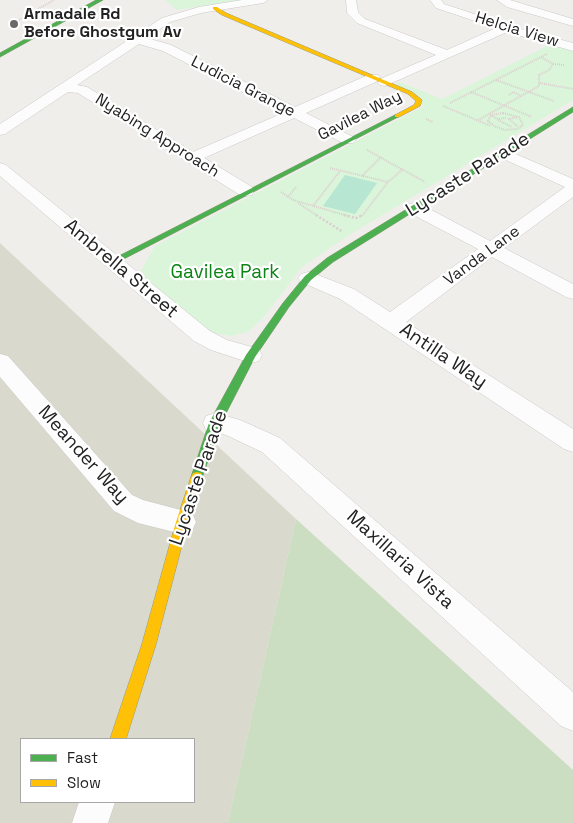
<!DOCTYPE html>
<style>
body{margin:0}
#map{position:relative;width:573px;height:823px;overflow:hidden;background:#f0eeeb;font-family:"Space Grotesk",sans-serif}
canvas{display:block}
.legend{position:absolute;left:20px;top:738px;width:175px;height:65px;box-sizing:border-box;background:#fff;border:1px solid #a7a7a7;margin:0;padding:6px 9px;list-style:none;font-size:15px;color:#222}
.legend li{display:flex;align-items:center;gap:10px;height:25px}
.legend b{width:25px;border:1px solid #a7a7a7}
</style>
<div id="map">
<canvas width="573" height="823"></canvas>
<ul class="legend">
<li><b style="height:6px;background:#4caf50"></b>Fast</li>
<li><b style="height:6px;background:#ffc107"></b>Slow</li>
</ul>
</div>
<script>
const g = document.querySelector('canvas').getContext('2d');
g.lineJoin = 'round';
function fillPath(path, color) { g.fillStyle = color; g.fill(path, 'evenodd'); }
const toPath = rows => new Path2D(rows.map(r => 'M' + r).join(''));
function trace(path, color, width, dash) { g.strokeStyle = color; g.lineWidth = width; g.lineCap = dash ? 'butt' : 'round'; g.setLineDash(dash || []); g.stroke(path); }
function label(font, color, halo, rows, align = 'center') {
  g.font = font + ' "Space Grotesk",sans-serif'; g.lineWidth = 4.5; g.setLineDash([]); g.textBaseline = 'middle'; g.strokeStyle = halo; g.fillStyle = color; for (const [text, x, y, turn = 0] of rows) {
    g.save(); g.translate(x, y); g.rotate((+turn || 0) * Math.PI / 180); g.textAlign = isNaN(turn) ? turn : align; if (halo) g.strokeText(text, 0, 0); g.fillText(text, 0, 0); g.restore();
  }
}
fillPath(toPath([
 [0,243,296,519,228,823,0,823],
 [21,739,194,739,194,802,21,802]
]), '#d9d9cd');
fillPath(toPath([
 [296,519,573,770,573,823,228,823]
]), '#cbdec1');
fillPath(toPath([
 [165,0,240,0,177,10],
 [549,45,573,51,573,100,346,237,302,267,263,318,248,332,231,336,207,332,137,277,155,246,424,106,396,84,400,82,442,99]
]), '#daf5da');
fillPath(toPath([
 [345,175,377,183,355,214,323,206]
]), '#b7e6d2');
const street = toPath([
 [242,0,268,0,263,3,201,13,170,22,147,38,171,45,295,107,368,75,378,75,380,78,378,81,306,113,353,137,356,140,353,143,343,143,294,118,204,158,252,187,254,191,252,195,246,196,240,195,78,93,68,92,5,134,0,135,0,124,162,18,199,7,242,0],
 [139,44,163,51,283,113,193,152,87,87,77,85,139,44],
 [346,0,356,0,358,12,365,19,447,50,496,28,436,8,430,0,441,0,444,4,510,26,573,43,573,51,507,32,385,86,380,85,378,82,380,79,436,55,357,23,347,13,346,0],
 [497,0,510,0,573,19,573,26,507,7,497,0],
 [502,148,573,179,573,197,504,248,573,284,573,299,566,297,492,257,406,322,573,429,573,452,564,449,340,299,301,282,298,278,301,274,308,272,315,274,354,289,390,312,478,249,408,212,405,208,408,204,414,203,420,204,490,241,565,187,497,156,494,153,497,150,502,148],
 [0,163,6,165,210,331,227,340,259,349,262,355,259,361,251,363,211,350,194,341,0,176,0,163],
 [0,354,8,356,132,495,143,500,192,513,196,522,192,531,182,534,138,523,114,511,0,377,0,354],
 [215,413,240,420,280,438,573,692,573,731,561,726,262,452,226,435,206,430,203,423,206,416,215,413],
 [79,802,115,802,108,823,72,823,79,802]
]);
const fast = toPath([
 [96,0,103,0,0,57,0,53,96,0],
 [573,107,573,112,333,262,311,280,289,307,255,357,221,423,201,481,197,482,193,481,191,477,209,423,246,355,283,303,305,276,327,258,573,107],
 [395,115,400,116,116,263,113,264,109,261,395,115]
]);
const slow = toPath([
 [213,7,217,7,226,13,412,92,422,100,420,106,399,117,395,117,395,115,414,105,416,101,408,94,222,15,213,9,213,7],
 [197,472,201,473,203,477,188,522,156,644,126,739,110,739,142,644,176,522,191,477,193,473,197,472]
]);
trace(street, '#c9c8c7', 1);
trace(fast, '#999a82', 1);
trace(slow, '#999a82', 1);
trace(toPath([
 [10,25,54,0],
 [553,64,565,65],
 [496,80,554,101],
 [540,83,573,89],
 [471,92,532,117],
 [509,95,513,92,520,95],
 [450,103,547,54],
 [443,106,491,126],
 [503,113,519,117,523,125,517,129,505,130,494,126,488,121,491,115,503,113],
 [490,115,498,119,506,118],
 [426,119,433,122],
 [478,120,539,86,539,75,549,70,553,64,541,57],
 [498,120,512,127],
 [517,126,509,119,518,117],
 [367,150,425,182],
 [330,168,388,182],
 [362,176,381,157],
 [281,192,293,200],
 [288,197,296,187],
 [293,200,348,216],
 [298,203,318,216],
 [313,206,340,171],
 [362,216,388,182,403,169]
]), '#dccecd', 2, [1, 1]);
trace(toPath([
 [316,215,343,232],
 [344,215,356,218,363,215]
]), '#dccecd', 2.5, [2, 2]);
fillPath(street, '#fdfcfc');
fillPath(fast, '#4caf50');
fillPath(slow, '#ffc107');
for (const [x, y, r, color] of [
 [14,24,5,"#6a6968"]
]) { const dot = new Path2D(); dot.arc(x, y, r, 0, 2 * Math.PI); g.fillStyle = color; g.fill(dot); trace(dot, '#fff', 2); }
label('bold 16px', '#222', '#fff', [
 ["Armadale Rd",24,15],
 ["Before Ghostgum Av",24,33]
], 'left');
label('16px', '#222', '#fff', [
 ["Helcia View",517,30,17],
 ["Ludicia Grange",243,87,27],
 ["Gavilea Way",360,116,-27],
 ["Nyabing Approach",157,136,32],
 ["Vanda Lane",482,256,-36]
]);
label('19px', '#222', '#fff', [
 ["Lycaste Parade",468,175,-32],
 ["Ambrella Street",121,269,40],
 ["Antilla Way",443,356,34],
 ["Meander Way",83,455,48],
 ["Lycaste Parade",199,478,-71],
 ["Maxillaria Vista",400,560,42]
]);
label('19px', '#0c8416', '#fff', [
 ["Gavilea Park",225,273]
]);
</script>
